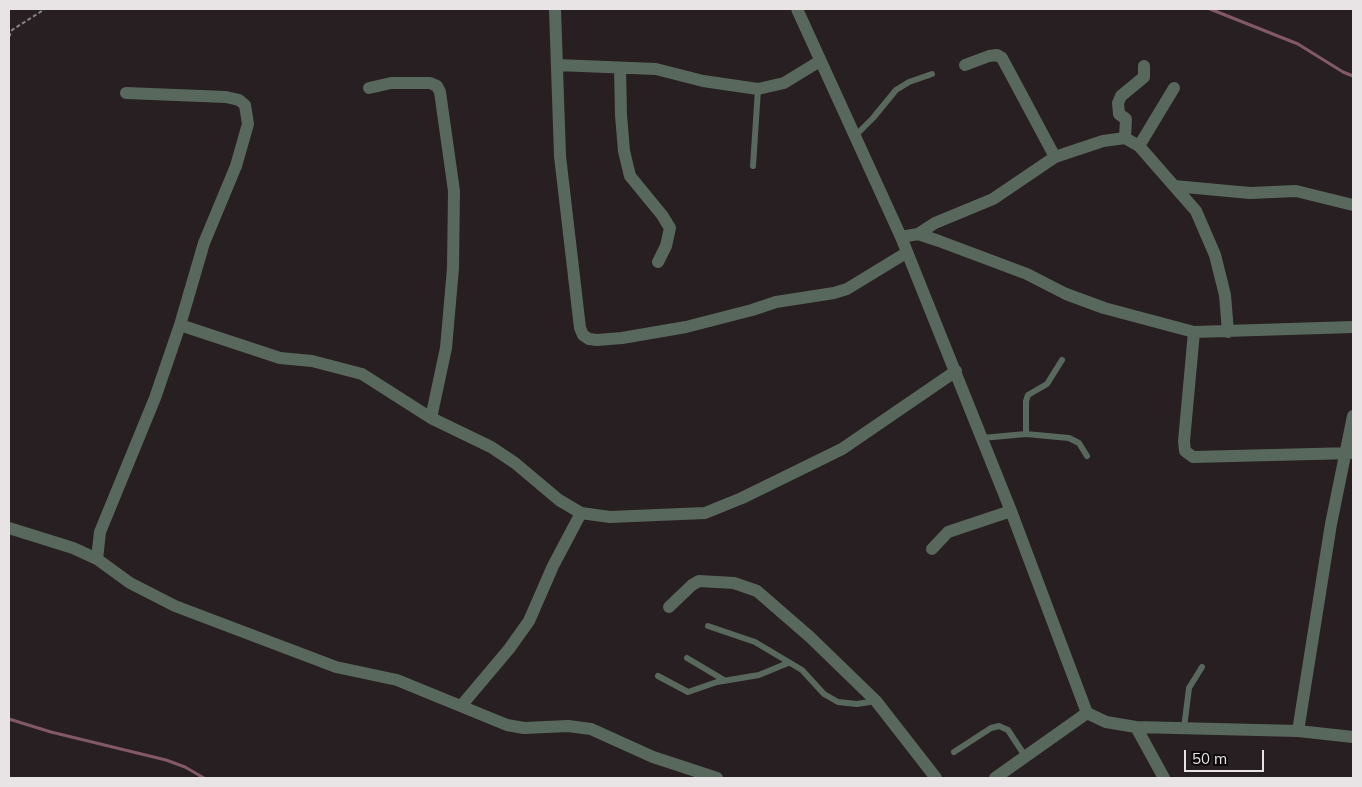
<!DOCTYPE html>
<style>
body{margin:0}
#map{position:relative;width:1362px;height:787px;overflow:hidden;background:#271f21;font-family:Mulish,sans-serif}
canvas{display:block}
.frame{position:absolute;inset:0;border:10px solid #e8e3e4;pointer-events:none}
.scale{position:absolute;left:1184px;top:750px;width:80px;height:22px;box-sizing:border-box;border:2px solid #e8e3e4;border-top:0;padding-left:6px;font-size:15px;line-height:18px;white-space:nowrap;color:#e8e3e4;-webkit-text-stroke:4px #0e0a0b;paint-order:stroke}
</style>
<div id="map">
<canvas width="1362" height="787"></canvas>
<div class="frame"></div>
<div class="scale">50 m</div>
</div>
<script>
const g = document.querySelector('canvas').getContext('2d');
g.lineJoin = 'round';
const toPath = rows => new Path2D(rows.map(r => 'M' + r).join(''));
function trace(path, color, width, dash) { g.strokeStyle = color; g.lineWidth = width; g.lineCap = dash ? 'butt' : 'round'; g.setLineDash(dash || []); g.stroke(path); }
trace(toPath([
 [1210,9,1298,44,1343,72,1353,76],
 [9,719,51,732,166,760,185,767,204,778]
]), '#825965', 3);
trace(toPath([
 [9,37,12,30,45,9]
]), '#8a8385', 2, [4, 2.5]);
trace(toPath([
 [855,136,873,118,896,90,909,82,932,74],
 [753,166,758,89],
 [1026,434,1026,401,1028,395,1047,384,1062,360],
 [982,438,1026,434,1069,438,1079,443,1087,456],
 [708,626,755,642,802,670,824,694,838,702,857,704,876,701],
 [687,658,724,680],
 [658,676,688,692,717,682,759,675,788,663],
 [1184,728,1189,688,1202,667],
 [954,752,991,728,999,726,1008,730,1025,756]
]), '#58685c', 6);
trace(toPath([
 [555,9,560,156,580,328,583,335,589,339,597,340,622,338,686,327,752,310,776,302,834,293,847,289,906,253],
 [797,9,901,237,1011,511,1087,713,1106,722,1136,727,1298,731,1353,737],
 [557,65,656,69,703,81,758,89,784,83,820,61],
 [965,65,989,56,997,55,1002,58,1055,157],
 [620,68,621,115,624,151,630,176,662,215,670,228,666,246,658,262],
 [369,88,391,83,430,83,437,86,440,92,454,191,453,268,446,348,431,418],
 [1125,138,1126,119,1119,114,1118,103,1121,96,1144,77,1144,66],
 [1139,146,1174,88],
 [1174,186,1250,193,1296,191,1353,205],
 [918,234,935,223,993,199,1055,157,1103,141,1125,138,1139,146,1196,211,1215,255,1225,295,1228,332],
 [901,237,918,234,939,241,1027,274,1066,294,1104,308,1194,332,1353,327],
 [180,325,280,358,312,361,362,374,431,418,491,447,515,463,559,500,581,513,610,517,705,513,742,498,842,449,956,371],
 [1194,332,1184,441,1185,451,1193,457,1353,453],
 [9,528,73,548,97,559,130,583,175,606,336,667,397,680,507,725,524,728,568,726,591,729,653,757,717,778],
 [932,549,948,532,1011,511],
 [97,559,100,532,155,398,180,325,204,243,236,166,248,124,245,105,239,100,226,97,126,93],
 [669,607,692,585,699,581,734,583,757,591,810,637,876,701,936,778],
 [461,706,509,649,529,621,553,566,581,513],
 [1136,727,1164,778],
 [1298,731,1331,524,1353,416],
 [995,778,1087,713]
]), '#58685c', 12);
</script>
